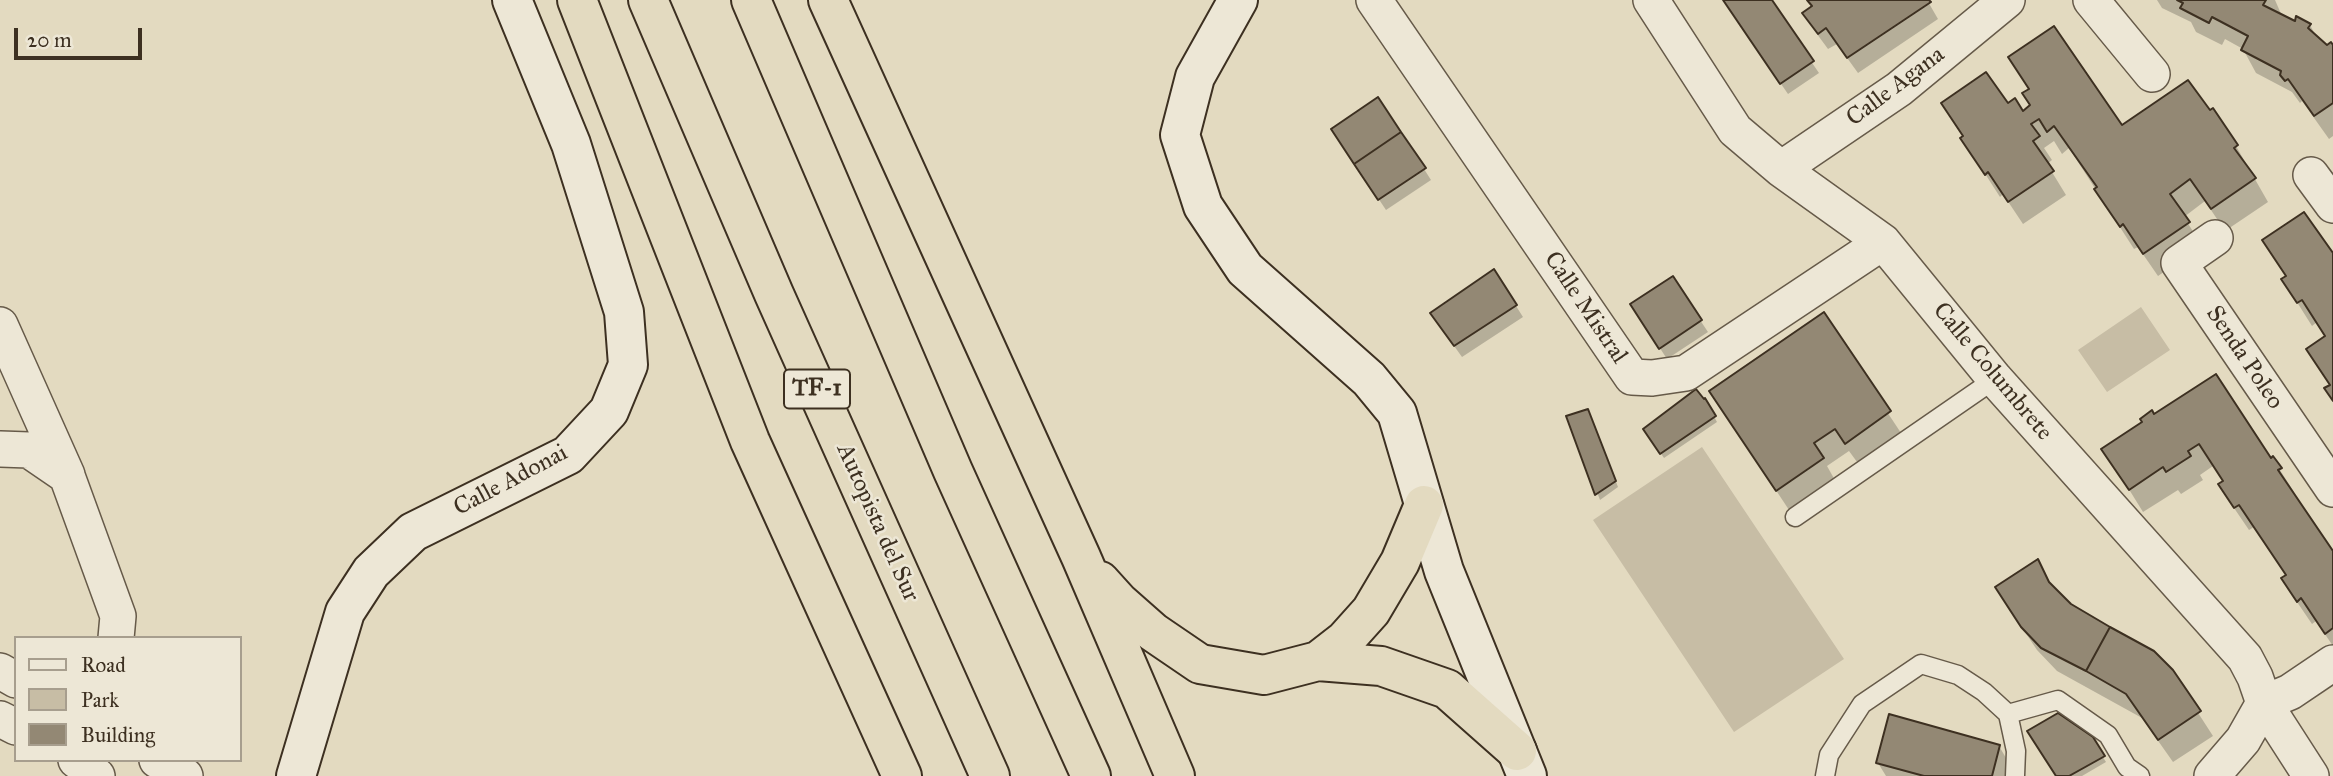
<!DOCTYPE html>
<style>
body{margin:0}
#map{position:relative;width:2333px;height:776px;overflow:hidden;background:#e3dac0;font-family:"IM FELL Great Primer",serif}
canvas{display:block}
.legend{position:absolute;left:14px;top:636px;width:228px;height:126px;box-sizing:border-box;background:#ede7d6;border:2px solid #a79e8e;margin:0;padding:9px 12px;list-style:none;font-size:21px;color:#3d3021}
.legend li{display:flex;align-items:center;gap:14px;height:35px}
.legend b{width:35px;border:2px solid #a79e8e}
.scale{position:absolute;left:14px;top:28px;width:128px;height:32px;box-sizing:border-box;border:4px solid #3d3021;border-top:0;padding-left:9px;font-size:21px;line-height:24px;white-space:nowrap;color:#3d3021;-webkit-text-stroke:5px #ede7d6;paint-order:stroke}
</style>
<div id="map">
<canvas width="2333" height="776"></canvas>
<ul class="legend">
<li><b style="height:9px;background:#ede7d6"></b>Road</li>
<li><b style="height:19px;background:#c7bda5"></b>Park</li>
<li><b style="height:19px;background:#938874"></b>Building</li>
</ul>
<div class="scale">20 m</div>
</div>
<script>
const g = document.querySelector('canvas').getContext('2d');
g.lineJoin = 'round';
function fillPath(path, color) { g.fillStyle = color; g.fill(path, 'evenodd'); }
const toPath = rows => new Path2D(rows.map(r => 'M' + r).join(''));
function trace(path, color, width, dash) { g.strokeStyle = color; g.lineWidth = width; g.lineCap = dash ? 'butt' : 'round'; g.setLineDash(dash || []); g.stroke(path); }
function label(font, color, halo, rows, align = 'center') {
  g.font = font + ' "IM FELL Great Primer",serif'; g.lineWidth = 5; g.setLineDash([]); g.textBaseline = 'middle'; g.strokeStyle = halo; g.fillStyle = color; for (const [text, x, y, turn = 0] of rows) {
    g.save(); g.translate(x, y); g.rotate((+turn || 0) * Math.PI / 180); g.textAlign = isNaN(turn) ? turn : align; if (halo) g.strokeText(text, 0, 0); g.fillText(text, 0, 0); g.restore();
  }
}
fillPath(toPath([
 [2141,307,2170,350,2107,392,2078,350],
 [1702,447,1844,659,1734,732,1593,520]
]), '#c7bda5');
fillPath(toPath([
 [1723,0,1769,0,1819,73,1788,94],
 [1808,0,1927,0,1938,19,1858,73,1837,44,1828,49,1814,30,1805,13,1813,8],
 [2157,0,2275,0,2282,16,2295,23,2310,25,2318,40,2326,47,2333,48,2333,136,2329,139,2302,101,2300,103,2292,92,2256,73,2243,49,2225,39,2222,45,2196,32,2191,22,2162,8],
 [2010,58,2121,128,2212,110,2236,146,2268,202,2225,231,2205,201,2184,217,2202,246,2158,276,2138,247,2134,249,2069,148,2062,154,2054,141,2044,148,2052,160,2047,164,2066,195,2023,224,2003,194,2000,197,1962,138,2008,106,2023,113,2031,106,2030,90],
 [1340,141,1424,169,1431,180,1386,210],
 [2333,255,2333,400,2330,386,2308,350,2327,338,2317,322,2312,326,2283,280],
 [1672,278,1708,332,1667,359,1639,316],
 [1516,306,1523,317,1462,357,1439,325],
 [1823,315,1903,436,1860,466,1849,451,1827,466,1836,482,1791,513,1711,392],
 [1705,400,1717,422,1664,458,1648,435],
 [2154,416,2270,460,2273,459,2294,492,2291,494,2333,553,2333,646,2316,621,2312,624,2297,602,2283,579,2287,577,2254,527,2249,530,2234,508,2221,485,2224,483,2213,466,2200,475,2203,480,2181,494,2178,490,2143,512,2104,449],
 [1568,417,1591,417,1618,487,1600,500],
 [2038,561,2051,584,2070,605,2171,671,2213,736,2173,762,2142,718,2057,671,2037,650,2011,611],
 [2091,738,2106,762,2082,776,2058,776],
 [1999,746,2013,770,2011,776,1886,776,1878,763]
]), '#0003');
const building = toPath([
 [1723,0,1772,0,1814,61,1780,84,1723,0],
 [1807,0,1929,0,1931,2,1847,58,1826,28,1818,34,1802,13,1812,6,1807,0],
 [2177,0,2266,0,2263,5,2295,21,2296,16,2311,24,2308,28,2327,45,2331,42,2333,45,2333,103,2314,116,2288,79,2285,81,2280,75,2281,71,2241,50,2248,36,2212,17,2209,23,2180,8,2183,3,2177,0],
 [2054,26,2122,125,2188,80,2210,110,2213,108,2238,145,2234,148,2256,178,2211,209,2190,179,2170,194,2190,222,2143,254,2123,224,2120,227,2094,189,2097,187,2054,126,2047,132,2039,119,2031,124,2040,136,2033,141,2054,171,2008,202,1988,172,1985,175,1960,138,1963,136,1941,103,1986,72,2008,103,2015,98,2023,111,2030,105,2022,93,2029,89,2008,57,2054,26],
 [1378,97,1401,132,1354,164,1331,129,1378,97],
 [1401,132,1426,168,1378,200,1354,164,1401,132],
 [2304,212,2333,253,2333,401,2324,388,2330,385,2306,349,2325,336,2302,300,2297,303,2281,279,2286,276,2262,240,2304,212],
 [1494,269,1517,305,1454,346,1430,313,1494,269],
 [1673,276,1702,320,1659,349,1630,304,1673,276],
 [1824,312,1891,411,1845,444,1835,429,1814,443,1824,458,1776,491,1709,391,1824,312],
 [2216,374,2271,458,2273,456,2282,468,2278,470,2333,551,2333,628,2325,634,2301,598,2297,602,2281,578,2286,575,2239,505,2234,508,2218,484,2223,481,2199,444,2188,451,2191,456,2166,472,2163,467,2129,490,2101,449,2142,422,2140,419,2152,410,2154,414,2216,374],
 [1696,389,1704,399,1705,398,1716,416,1660,454,1643,429,1696,389],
 [1588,409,1616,481,1595,495,1566,416,1588,409],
 [2038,559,2049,582,2071,604,2110,627,2086,671,2041,648,2021,627,1995,587,2038,559],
 [2110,627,2154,651,2173,670,2201,711,2158,740,2126,694,2086,671,2110,627],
 [2058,713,2093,737,2105,756,2069,776,2056,776,2027,731,2058,713],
 [1889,714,2000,745,1992,776,1924,776,1876,763,1889,714]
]);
fillPath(building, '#938874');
trace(building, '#3d3021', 2);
const lane = toPath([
 [1795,517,1995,379],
 [2008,714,2058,700,2108,735,2127,767,2140,776],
 [1825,776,1829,755,1862,704,1921,664,1958,675,1984,692,2008,714,2016,751,2015,776]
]);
const street = toPath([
 [1374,0,1632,377,1652,378,1686,373,1883,242],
 [1651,0,1735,130,1781,169,1883,242,1995,379,2245,658,2255,677,2264,703,2311,776],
 [2091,0,2152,74],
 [1781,169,1899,89,2007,0],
 [2311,175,2333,205],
 [2215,238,2179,263,2333,489],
 [0,325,67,475],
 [0,449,29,450,67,476,118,616,116,638],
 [0,671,16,680],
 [2264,703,2290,692,2333,663],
 [0,719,16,727],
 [76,760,97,776],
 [157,760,185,776],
 [2212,776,2243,740,2264,703]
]);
const secondary = toPath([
 [1238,0,1195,77,1180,135,1203,206,1245,269,1369,379,1397,413,1444,571,1527,776],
 [296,776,345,612,371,572,413,532,568,455,609,411,628,365,624,312,571,144,512,0]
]);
const highway = toPath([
 [577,0,750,441,902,776],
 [648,0,774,294,990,776],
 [751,0,953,471,1091,776],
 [828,0,1081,557,1175,776],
 [1100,581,1119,602,1153,632,1200,664,1264,675,1318,661,1381,666,1447,689,1517,751],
 [1318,661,1345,640,1371,611,1400,562,1424,505]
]);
trace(lane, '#665a49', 21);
trace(street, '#665a49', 38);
trace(secondary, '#3d3021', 42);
trace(highway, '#3d3021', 42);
trace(lane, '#ede7d6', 18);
trace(street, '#ede7d6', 35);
trace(secondary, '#ede7d6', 38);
trace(highway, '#e3dac0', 38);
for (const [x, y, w] of [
 [817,389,66]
]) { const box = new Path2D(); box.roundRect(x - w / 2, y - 19.5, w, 39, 5); g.fillStyle = '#ede7d6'; g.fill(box); trace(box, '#3d3021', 2); }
label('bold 23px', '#3d3021', null, [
 ["TF-1",817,389]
]);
label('24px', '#3d3021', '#ede7d6', [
 ["Calle Agana",1896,87,-37],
 ["Calle Mistral",1585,308,56],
 ["Senda Poleo",2244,358,56],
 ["Calle Columbrete",1992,372,50],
 ["Calle Adonai",511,481,-28],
 ["Autopista del Sur",877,523,66]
]);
</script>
